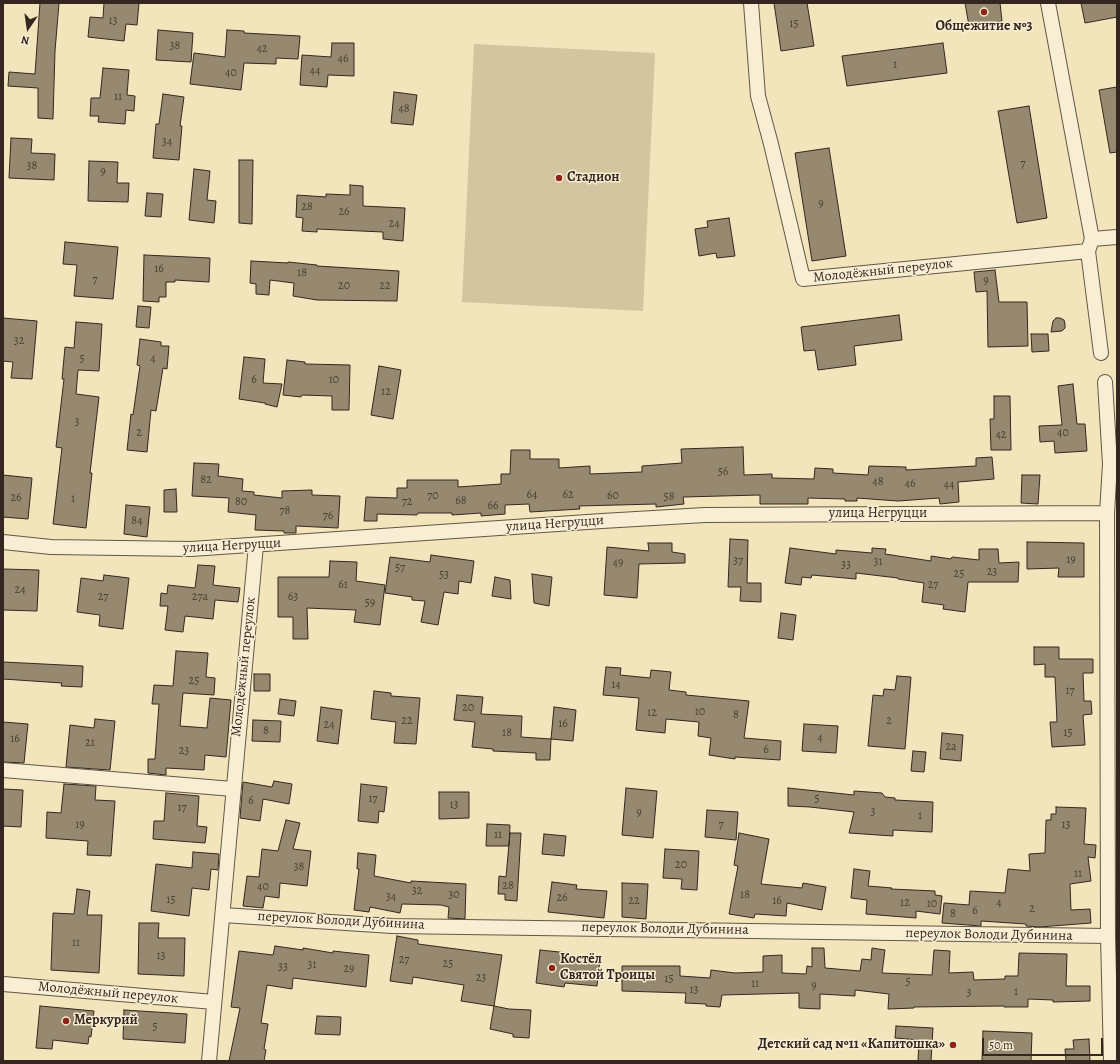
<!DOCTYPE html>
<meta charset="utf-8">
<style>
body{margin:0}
#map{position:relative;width:1120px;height:1064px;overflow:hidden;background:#f2e5bb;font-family:Alegreya,serif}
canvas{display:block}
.frame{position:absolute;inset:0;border:4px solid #35261f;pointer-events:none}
.north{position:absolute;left:8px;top:8px;width:40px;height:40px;-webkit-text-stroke:3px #f7eed3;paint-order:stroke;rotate:193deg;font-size:11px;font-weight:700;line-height:16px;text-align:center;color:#35261f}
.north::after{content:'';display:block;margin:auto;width:14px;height:18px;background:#35261f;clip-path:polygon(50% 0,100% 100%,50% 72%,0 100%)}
.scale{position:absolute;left:982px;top:1038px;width:121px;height:18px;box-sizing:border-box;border:2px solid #35261f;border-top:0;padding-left:5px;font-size:12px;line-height:14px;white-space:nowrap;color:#35261f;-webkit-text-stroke:3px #f7eed3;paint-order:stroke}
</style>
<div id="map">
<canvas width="1120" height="1064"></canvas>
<div class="frame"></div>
<div class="north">N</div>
<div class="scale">50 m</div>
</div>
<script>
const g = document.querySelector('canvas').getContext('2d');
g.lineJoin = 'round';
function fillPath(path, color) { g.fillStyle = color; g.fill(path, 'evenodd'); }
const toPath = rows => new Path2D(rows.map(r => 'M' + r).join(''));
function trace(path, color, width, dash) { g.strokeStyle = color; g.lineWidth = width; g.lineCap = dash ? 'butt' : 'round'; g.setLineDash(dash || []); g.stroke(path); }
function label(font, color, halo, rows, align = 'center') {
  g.font = font + ' Alegreya,serif'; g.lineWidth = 3; g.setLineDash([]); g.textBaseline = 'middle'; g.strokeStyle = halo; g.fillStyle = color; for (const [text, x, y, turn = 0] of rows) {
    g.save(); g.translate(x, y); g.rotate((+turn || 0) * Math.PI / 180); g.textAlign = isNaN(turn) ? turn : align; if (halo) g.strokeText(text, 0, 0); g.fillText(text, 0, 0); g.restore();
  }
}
fillPath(toPath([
 [474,44,655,53,643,311,462,302]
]), '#d2c5a0');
const building = toPath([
 [40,3,59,3,55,51,53,119,38,118,38,88,8,86,9,72,35,74,40,3],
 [104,3,139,3,137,25,126,24,124,41,88,37,90,17,103,18,104,3],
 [774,3,807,3,814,46,781,51,774,3],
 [965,3,1000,3,1002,21,969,26,965,3],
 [1081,3,1117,3,1117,17,1085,23,1081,3],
 [158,30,193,33,191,62,156,60,158,30],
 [227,30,244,31,244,33,300,36,298,59,276,58,276,64,244,63,241,90,190,84,194,53,225,57,227,30],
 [332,43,354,43,354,76,328,75,327,87,300,85,302,55,331,57,332,43],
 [943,43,947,73,847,86,842,56,943,43],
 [103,68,129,70,127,95,135,96,134,111,126,110,125,124,98,122,99,116,90,116,91,98,100,98,103,68],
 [1117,87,1117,152,1110,153,1099,90,1117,87],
 [394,92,417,95,413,125,391,123,394,92],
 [163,94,184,97,180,126,182,126,179,160,153,158,156,124,159,124,163,94],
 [1029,106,1047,218,1017,223,998,111,1029,106],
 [11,138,32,139,31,153,55,154,54,180,9,178,11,138],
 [829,148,846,256,812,261,795,153,829,148],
 [239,160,253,160,252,224,239,223,239,160],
 [89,161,118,162,117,183,129,183,128,202,88,201,89,161],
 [194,169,210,171,207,200,216,201,214,223,189,220,194,169],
 [350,185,363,186,363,206,405,208,403,241,383,239,383,232,317,229,317,232,302,231,303,218,296,217,297,195,326,197,326,194,350,195,350,185],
 [147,193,163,194,161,217,145,216,147,193],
 [729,218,735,256,717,258,716,253,699,256,695,229,708,227,707,221,729,218],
 [65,242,118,247,113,299,74,296,77,265,63,264,65,242],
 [144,255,210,258,209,282,175,280,175,282,166,282,166,297,159,297,159,302,143,301,144,255],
 [251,261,288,263,288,262,317,265,317,266,399,271,397,301,317,300,293,296,294,283,270,280,269,295,256,294,256,284,250,283,251,261],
 [995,270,999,302,1027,302,1028,346,988,347,987,291,976,292,974,272,995,270],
 [138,306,151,307,149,328,136,327,138,306],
 [899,315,902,340,854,346,856,365,818,370,815,350,804,351,801,327,899,315],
 [3,318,37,321,32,379,11,378,13,362,3,361,3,318],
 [1056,318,1060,318,1064,320,1065,324,1065,328,1062,331,1051,332,1053,321,1056,318],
 [76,322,102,324,99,371,78,370,76,394,99,397,90,473,92,473,86,528,53,524,62,448,56,447,64,379,62,379,65,347,74,348,76,322],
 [1031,334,1048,334,1049,351,1032,352,1031,334],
 [140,339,161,342,161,346,169,346,167,369,163,368,156,411,151,410,147,452,127,450,131,414,133,415,140,366,137,365,140,339],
 [244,357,265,359,263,383,282,384,277,407,265,404,265,403,239,399,244,357],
 [287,360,305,362,305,364,350,365,349,410,332,410,332,396,302,395,301,397,283,395,287,360],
 [379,366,401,370,393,419,371,415,379,366],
 [1073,384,1077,424,1085,424,1087,451,1055,453,1054,441,1040,442,1039,426,1062,425,1058,386,1073,384],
 [994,396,1010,396,1011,450,991,450,990,419,994,419,994,396],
 [743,447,744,475,772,474,772,478,814,479,815,468,833,469,833,473,868,475,869,466,906,467,906,470,976,466,976,458,992,457,994,479,958,482,959,502,940,504,939,498,898,501,857,498,857,501,845,501,845,499,808,498,808,504,760,504,760,495,683,497,684,504,656,507,656,504,579,506,580,509,530,512,529,504,505,505,505,514,481,516,481,513,452,515,452,513,418,513,417,515,377,514,377,521,364,521,366,497,397,498,397,488,407,488,407,480,458,480,458,487,501,484,501,474,510,474,511,450,530,450,530,459,559,459,559,468,590,466,590,474,642,472,642,466,682,463,681,449,743,447],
 [194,463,219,464,218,476,243,479,242,491,254,492,254,495,282,498,282,491,312,490,312,495,340,496,338,528,296,526,296,533,284,533,284,531,255,530,256,515,228,512,229,498,192,496,194,463],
 [3,475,32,478,28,519,3,517,3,475],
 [1022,475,1040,475,1038,504,1021,503,1022,475],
 [176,489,177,512,164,512,164,490,176,489],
 [126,505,150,507,147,537,124,534,126,505],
 [730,539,748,540,747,583,761,583,761,602,740,601,741,587,728,587,730,539],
 [1027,542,1084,543,1084,577,1058,577,1059,568,1027,569,1027,542],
 [648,543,672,543,672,552,685,554,685,563,639,564,637,598,604,595,607,547,649,551,648,543],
 [790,548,836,554,836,550,872,553,872,548,886,549,885,554,931,561,931,556,951,559,952,557,979,560,979,549,998,549,999,563,1019,562,1018,582,968,582,965,612,943,609,944,605,922,602,924,583,898,579,898,578,856,573,856,579,812,575,811,578,802,577,801,585,785,583,790,548],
 [431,555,474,561,471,583,459,581,458,594,444,592,438,625,421,622,425,601,412,600,412,597,385,593,390,557,430,562,431,555],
 [330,561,357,562,356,581,385,585,380,625,354,622,356,610,307,608,308,639,293,639,293,617,278,617,278,577,329,577,330,561],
 [198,565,215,566,213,585,240,588,238,602,215,600,213,619,185,616,183,632,165,630,168,606,160,606,161,593,167,594,168,585,195,588,198,565],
 [3,569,39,570,37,611,3,610,3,569],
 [532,574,552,577,549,606,534,603,532,574],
 [104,575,129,578,123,629,99,626,100,615,77,612,81,578,103,581,104,575],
 [495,577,510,580,511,599,492,596,495,577],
 [781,613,796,615,793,640,778,638,781,613],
 [1034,647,1059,647,1059,659,1093,659,1093,673,1083,673,1084,701,1091,701,1092,714,1083,715,1085,745,1052,747,1050,722,1057,722,1055,677,1045,677,1045,664,1034,665,1034,647],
 [176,651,208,653,206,677,215,678,214,695,183,693,180,726,207,728,210,698,231,700,226,757,205,755,204,770,166,768,166,775,148,773,148,759,155,759,159,704,152,704,154,685,173,686,176,651],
 [3,662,83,666,82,687,61,686,62,683,3,679,3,662],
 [606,667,621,668,620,675,650,678,651,670,671,672,669,690,686,692,686,695,749,701,744,738,781,741,780,760,735,757,735,759,709,755,711,738,698,736,699,722,666,719,665,733,636,730,639,698,603,695,606,667],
 [254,674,270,674,270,691,254,691,254,674],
 [897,676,911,677,905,749,868,746,873,695,883,696,884,689,895,690,897,676],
 [374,691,391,693,391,696,420,698,416,744,394,743,396,722,371,719,374,691],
 [457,695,483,697,481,714,522,716,521,737,551,739,550,760,536,760,536,753,493,751,493,749,472,747,475,722,454,720,457,695],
 [280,699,296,701,294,716,278,714,280,699],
 [321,707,342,710,338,744,317,741,321,707],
 [554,707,576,710,573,741,551,739,554,707],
 [95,719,115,721,110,770,66,767,70,725,94,728,95,719],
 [253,720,281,721,280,742,252,741,253,720],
 [3,722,28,724,24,763,3,762,3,722],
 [804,724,838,726,836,753,802,751,804,724],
 [942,733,963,735,961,761,940,759,942,733],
 [913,751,926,752,924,772,911,771,913,751],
 [274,781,292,784,289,804,263,799,260,821,240,818,243,782,272,787,274,781],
 [64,784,96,786,95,800,115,801,111,856,87,855,88,841,46,838,47,812,61,813,64,784],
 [361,784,387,787,384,812,379,811,378,823,358,821,361,784],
 [626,788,657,791,653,838,622,835,626,788],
 [788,788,854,795,854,791,882,793,885,797,895,798,895,800,933,802,932,832,893,830,893,836,849,833,854,812,810,807,788,806,788,788],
 [3,789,23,790,21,827,3,826,3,789],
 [439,792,469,792,469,818,439,819,439,792],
 [166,793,199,796,197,826,207,827,205,843,153,839,154,821,164,821,166,793],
 [1056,807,1086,808,1084,844,1096,845,1095,858,1088,857,1091,881,1070,884,1071,910,1090,909,1091,923,1039,927,1026,926,1026,924,981,921,981,926,942,923,944,903,969,905,970,891,1005,893,1008,869,1030,871,1029,854,1045,853,1046,820,1051,820,1051,814,1056,814,1056,807],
 [707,810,738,812,736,840,705,837,707,810],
 [286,820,300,823,293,849,311,851,307,886,280,883,279,898,265,896,263,908,243,906,247,876,259,877,262,849,278,851,286,820],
 [487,824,510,825,509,846,486,846,487,824],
 [510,833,521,833,517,901,505,900,505,894,498,894,499,876,506,877,510,833],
 [739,833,769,839,761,884,802,888,803,883,826,887,822,910,787,903,786,916,755,914,754,918,729,914,738,866,734,865,739,833],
 [544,834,566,836,564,856,542,854,544,834],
 [665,849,699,851,697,890,681,889,682,879,663,878,665,849],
 [193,852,219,854,218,870,211,869,209,890,192,888,189,916,151,911,156,864,192,868,193,852],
 [358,853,376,855,374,876,411,883,411,881,466,884,465,919,448,918,449,907,441,905,402,904,400,913,370,907,369,912,354,910,359,869,357,869,358,853],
 [854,869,870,871,868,886,892,888,891,889,935,891,935,895,942,896,940,914,916,911,916,918,866,914,867,900,851,898,854,869],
 [552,882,577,885,576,889,607,891,604,918,548,912,552,882],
 [622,883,648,884,646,919,622,917,622,883],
 [77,889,90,891,87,915,102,915,99,973,51,970,53,913,74,914,77,889],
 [139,923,159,923,158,938,185,938,184,976,138,974,139,923],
 [397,936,418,940,418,944,502,955,494,1006,461,1001,464,985,413,977,412,984,390,981,397,936],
 [275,946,303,950,303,948,333,953,333,951,369,955,366,987,293,978,292,989,267,985,261,1023,268,1024,264,1049,266,1050,264,1061,229,1061,240,1008,231,1007,239,951,273,955,275,946],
 [812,948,824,948,825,968,860,971,862,959,871,960,872,948,885,950,882,973,932,975,934,950,950,951,949,973,973,972,974,980,1005,979,1005,976,1018,976,1019,953,1067,954,1066,986,1090,986,1090,1001,1053,1002,1053,1000,1028,999,1028,1007,1004,1007,1004,1006,914,1007,914,1008,888,1009,889,994,855,990,855,996,820,994,820,1009,799,1008,799,993,722,995,720,1007,706,1006,706,1004,685,1003,686,993,622,991,622,966,680,966,680,976,710,978,711,970,735,973,763,972,763,956,782,955,782,973,806,974,807,966,812,967,812,948],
 [540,950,569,953,568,956,600,959,597,986,565,983,564,987,536,983,540,950],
 [40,1006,94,1011,91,1037,89,1036,88,1044,53,1040,52,1049,36,1048,40,1006],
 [494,1006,509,1009,531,1010,529,1038,513,1037,513,1034,490,1029,494,1006],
 [124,1010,187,1014,185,1043,123,1039,124,1010],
 [317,1016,341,1017,340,1035,315,1034,317,1016],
 [896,1026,933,1028,931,1061,918,1061,919,1040,895,1038,896,1026],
 [983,1031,1032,1033,1031,1061,982,1061,983,1031],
 [1089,1039,1090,1061,1066,1061,1065,1049,1074,1049,1073,1040,1089,1039]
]);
fillPath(building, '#978970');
trace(building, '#35261f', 1);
const minor = toPath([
 [751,3,758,96,771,144,803,279,1088,251,1092,239],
 [1048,3,1092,239,1117,237],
 [1088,251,1101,353],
 [1105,382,1110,464,1107,513,1108,936,1111,1061],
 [3,542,51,547,191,549,602,521,705,515,1107,513],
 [3,770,233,789],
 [223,915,392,926,1108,936],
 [3,984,214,1002],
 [209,1061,256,545]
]);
trace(minor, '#645646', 16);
trace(minor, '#f7eed3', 14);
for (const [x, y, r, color] of [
 [984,12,4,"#8f2418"],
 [559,178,4,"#8f2418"],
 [552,968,4,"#8f2418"],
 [66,1021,4,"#8f2418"],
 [953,1045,4,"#8f2418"]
]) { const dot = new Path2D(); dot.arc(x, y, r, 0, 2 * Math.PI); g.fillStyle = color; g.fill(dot); trace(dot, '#f7eed3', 1.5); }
label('12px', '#4e3f33', null, [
 ["13",113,21],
 ["15",794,24],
 ["38",175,46],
 ["42",262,49],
 ["46",343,59],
 ["1",895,65],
 ["44",315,71],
 ["40",231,73],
 ["11",118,97],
 ["48",404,109],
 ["34",167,142],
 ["7",1023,164],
 ["38",32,166],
 ["9",103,172],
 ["9",821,204],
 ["28",307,207],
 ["26",344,212],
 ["24",394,224],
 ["16",159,269],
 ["18",302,273],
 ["7",95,280],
 ["9",986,281],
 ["20",344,286],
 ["22",385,286],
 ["32",19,341],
 ["5",82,359],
 ["4",153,359],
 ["6",254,380],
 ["10",334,380],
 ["12",386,392],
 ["3",77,422],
 ["2",139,433],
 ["40",1063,433],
 ["42",1001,435],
 ["56",723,472],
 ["82",206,480],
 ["48",878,482],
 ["46",910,484],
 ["44",949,485],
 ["64",532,495],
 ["62",568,495],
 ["70",433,496],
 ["60",613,496],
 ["58",669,497],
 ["26",16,498],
 ["1",73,499],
 ["68",461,501],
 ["80",241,502],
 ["72",407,502],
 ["66",493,506],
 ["78",285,511],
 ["76",328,516],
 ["84",137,521],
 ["19",1071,560],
 ["37",738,561],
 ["31",878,562],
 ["49",618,563],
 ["33",846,565],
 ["57",400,568],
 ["23",992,572],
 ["25",959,574],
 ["53",444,575],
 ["61",343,585],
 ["27",933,585],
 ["24",20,590],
 ["27",103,597],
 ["27а",200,597],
 ["63",293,597],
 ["59",370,603],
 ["25",194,681],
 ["14",616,685],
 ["17",1070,691],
 ["20",468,708],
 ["10",700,712],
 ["12",652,713],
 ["8",736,715],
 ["22",407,721],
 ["2",889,721],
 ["16",563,724],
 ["24",329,725],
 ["8",266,731],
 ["18",507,733],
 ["15",1068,733],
 ["4",820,738],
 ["16",15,739],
 ["21",90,743],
 ["2а",951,747],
 ["6",766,750],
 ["23",184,751],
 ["17",373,799],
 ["5",817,799],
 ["6",251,801],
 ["13",454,805],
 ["17",182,808],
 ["3",873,812],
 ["9",639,813],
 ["1",920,816],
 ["19",80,825],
 ["7",721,825],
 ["13",1066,825],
 ["11",498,835],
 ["20",681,865],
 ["38",299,867],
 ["11",1078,874],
 ["28",508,886],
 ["40",263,887],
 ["32",417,891],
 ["30",454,895],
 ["18",745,895],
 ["34",391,897],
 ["26",562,898],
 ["15",171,900],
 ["22",634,901],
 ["16",777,901],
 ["12",905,903],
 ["4",999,903],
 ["10",932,904],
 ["2",1032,909],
 ["6",975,911],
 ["8",953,914],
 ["11",76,943],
 ["13",161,956],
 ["27",404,960],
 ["25",448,964],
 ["31",312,965],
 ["33",283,967],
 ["29",349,969],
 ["23",481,978],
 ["15",669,979],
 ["5",908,982],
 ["11",755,984],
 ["9",814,986],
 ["13",694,990],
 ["1",1016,992],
 ["3",969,993],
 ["5",155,1027]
]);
label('bold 14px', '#35261f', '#f7eed3', [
 ["Общежитие №3",984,27,"center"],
 ["Стадион",567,178],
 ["Костёл",560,960],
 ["Святой Троицы",560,976],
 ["Меркурий",74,1021],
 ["Детский сад №11 «Капитошка»",945,1045,"right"]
], 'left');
label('14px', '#35261f', '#f7eed3', [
 ["Молодёжный переулок",883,271,-6],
 ["улица Негруцци",878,514],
 ["улица Негруцци",555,524,-4],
 ["улица Негруцци",232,546,-3],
 ["Молодёжный переулок",244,667,-84],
 ["переулок Володи Дубинина",341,921,3],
 ["переулок Володи Дубинина",665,929,1],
 ["переулок Володи Дубинина",989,935,1],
 ["Молодёжный переулок",108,993,5]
]);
</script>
